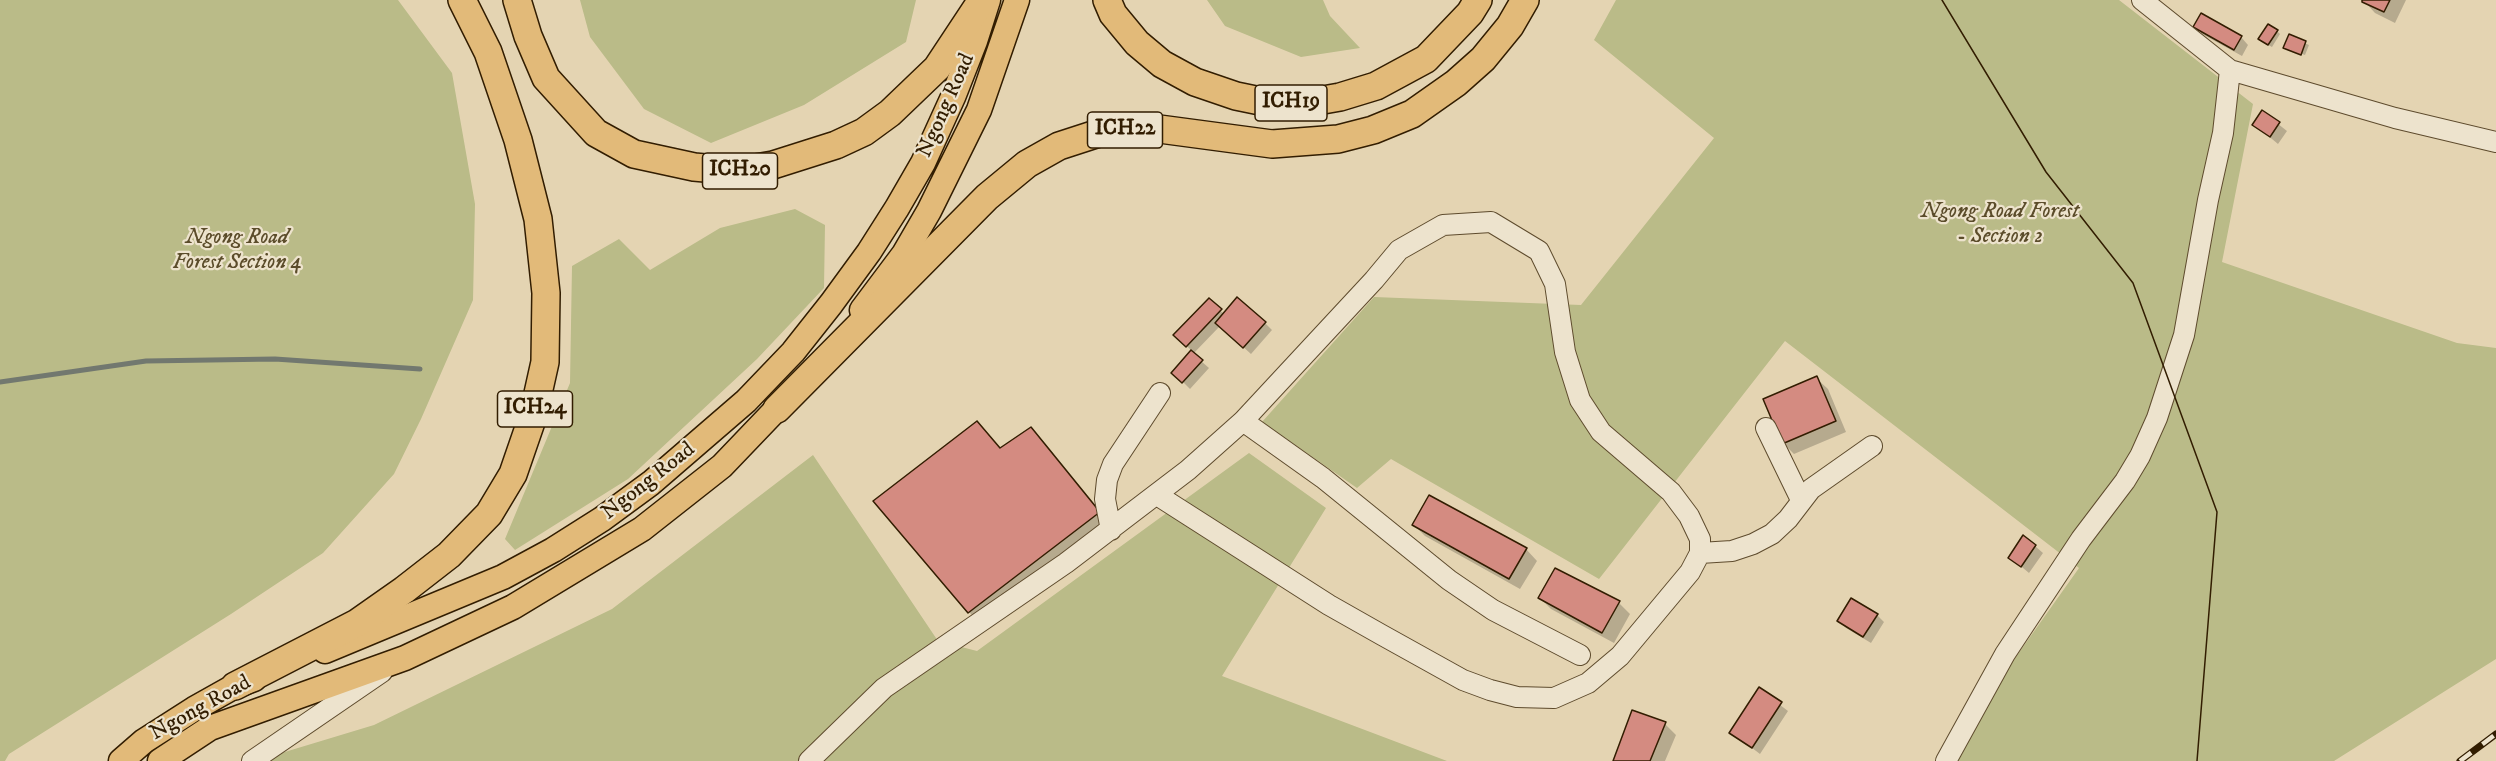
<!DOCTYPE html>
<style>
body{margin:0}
canvas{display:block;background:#e4d4b2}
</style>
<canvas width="2496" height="761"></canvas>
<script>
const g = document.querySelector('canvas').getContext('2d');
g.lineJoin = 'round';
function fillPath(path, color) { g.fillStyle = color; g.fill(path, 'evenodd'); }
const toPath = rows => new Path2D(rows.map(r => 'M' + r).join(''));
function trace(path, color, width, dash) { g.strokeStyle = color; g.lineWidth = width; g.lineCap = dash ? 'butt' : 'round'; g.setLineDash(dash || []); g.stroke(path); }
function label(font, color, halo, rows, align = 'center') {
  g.font = font + ' "IM FELL DW Pica",serif'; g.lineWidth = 4.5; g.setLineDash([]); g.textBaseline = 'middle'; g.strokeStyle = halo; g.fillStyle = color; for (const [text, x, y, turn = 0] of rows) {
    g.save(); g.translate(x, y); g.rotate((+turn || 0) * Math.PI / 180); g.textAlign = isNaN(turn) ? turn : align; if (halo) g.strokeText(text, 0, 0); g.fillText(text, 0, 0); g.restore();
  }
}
fillPath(toPath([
 [0,0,398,0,452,73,475,204,473,300,421,419,394,474,323,553,231,614,9,754,5,761,0,761],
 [580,0,916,0,906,42,804,105,711,143,644,109,590,37],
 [1207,0,1323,0,1330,16,1360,48,1301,57,1225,26],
 [1616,0,2119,0,2253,104,2222,262,2457,343,2496,348,2496,659,2334,761,1942,761,2079,568,1785,341,1599,579,1391,459,1357,488,1262,422,1374,297,1581,305,1714,138,1594,40],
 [795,209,825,225,824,288,757,359,628,479,515,550,505,539,570,383,572,266,619,239,650,270,720,228],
 [1249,453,1326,508,1222,676,1447,761,255,761,374,725,612,609,813,455,938,641,977,651]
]), '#babb88');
fillPath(toPath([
 [2363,0,2406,0,2395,23,2375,13],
 [2195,27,2241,37,2248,45,2242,56,2202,34],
 [2277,31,2280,34,2272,47,2263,42],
 [2289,36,2309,45,2305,55,2285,48],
 [2263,112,2287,131,2278,144,2254,124],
 [1209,300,1224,314,1265,323,1272,330,1251,354,1220,326,1193,354,1209,368,1190,389,1173,372,1192,351,1175,335],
 [1816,378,1828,389,1846,432,1794,454,1783,443],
 [977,423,1001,449,1031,429,1045,443,1114,528,984,627,969,612],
 [1414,525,1526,549,1537,561,1520,589,1425,536],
 [2035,546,2043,553,2029,573,2010,557],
 [1540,598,1619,603,1630,614,1614,643,1551,609],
 [1877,615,1884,622,1871,643,1846,628,1839,621],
 [1759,689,1788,711,1760,754,1731,732],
 [1665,724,1676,735,1665,761,1614,761]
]), '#0003');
trace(toPath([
 [0,382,146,361,275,359,420,369]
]), '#72786f', 5);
const building = toPath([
 [2362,0,2390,0,2384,12,2362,2,2362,0],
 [2201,13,2242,36,2234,50,2193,27,2201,13],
 [2268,24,2278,30,2268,45,2258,39,2268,24],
 [2289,34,2306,41,2301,55,2283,48,2289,34],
 [2262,110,2280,122,2270,137,2252,125,2262,110],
 [1237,297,1266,322,1243,348,1215,323,1237,297],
 [1209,298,1222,309,1186,347,1173,335,1209,298],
 [1191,350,1203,360,1182,383,1171,373,1191,350],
 [1817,376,1836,421,1782,444,1763,399,1817,376],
 [977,421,1000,448,1031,427,1100,512,968,613,873,501,977,421],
 [1429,495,1527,548,1509,579,1412,525,1429,495],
 [2023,535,2036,545,2021,567,2008,558,2023,535],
 [1555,568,1620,601,1602,633,1538,598,1555,568],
 [1851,598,1878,614,1863,637,1837,621,1851,598],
 [1759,687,1782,702,1752,748,1729,733,1759,687],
 [1632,710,1666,722,1650,761,1613,761,1632,710]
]);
fillPath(building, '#d48b81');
trace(building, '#321d01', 1.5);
const minor = toPath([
 [2230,70,2395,118,2496,142],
 [1243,421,1323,478,1449,580,1493,610,1580,655],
 [1766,428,1801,500],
 [1111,530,1105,499,1107,480,1113,464,1160,393],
 [1700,553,1732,551,1753,544,1772,534,1788,519,1811,489,1872,446],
 [252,761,382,672],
 [809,761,884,688,1066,563,1188,470,1243,421,1374,280,1399,250,1443,225,1491,222,1539,251,1555,284,1565,352,1580,400,1601,432,1671,492,1689,516,1700,539,1700,553,1690,572,1620,656,1588,683,1554,698,1517,697,1490,690,1463,680,1382,635,1329,605,1157,495],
 [1946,761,2005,654,2081,539,2125,481,2140,456,2157,418,2184,335,2208,200,2223,133,2230,70,2142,0]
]);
const major = toPath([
 [862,310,904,254,929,211,979,110,1017,0],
 [325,651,503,577,553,550,602,519,651,483,746,401,793,352,831,304,869,252,897,208,923,163,953,97,975,41,988,0],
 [121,761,144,741,194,709,235,686,254,679],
 [160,761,210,728,405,658,513,607,642,529,722,466,789,396]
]);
const highway = toPath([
 [517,0,528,36,546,78,596,133,634,154,694,167,738,171,773,165,836,145,864,132,890,113,937,68,982,0],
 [1107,0,1113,14,1137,43,1162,64,1195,82,1236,96,1270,103,1306,103,1340,97,1376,86,1426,59,1470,13,1478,0],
 [777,409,987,197,1027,164,1059,146,1099,133,1152,128,1272,144,1338,139,1373,130,1412,114,1456,83,1483,59,1510,26,1525,0],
 [235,686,357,623,404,590,449,555,489,514,513,474,533,416,545,362,546,293,538,219,518,140,488,52,462,0]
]);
trace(minor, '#5e4b2d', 22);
trace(major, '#321d01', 27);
trace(highway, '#321d01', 30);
trace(minor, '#ede3cd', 20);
trace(major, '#e2ba79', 24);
trace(highway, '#e2ba79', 27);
trace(toPath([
 [1942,0,2046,172,2133,283,2217,512,2197,761]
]), '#321d01', 1.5);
const rail = toPath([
 [2460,761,2496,734]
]);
trace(rail, '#321d01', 7);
trace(rail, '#ede3cd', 4.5, [14]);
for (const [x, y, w] of [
 [1291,103,72],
 [1125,130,75],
 [740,171,75],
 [535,409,75]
]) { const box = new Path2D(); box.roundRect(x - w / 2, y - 18, w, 36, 4.5); g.fillStyle = '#ede3cd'; g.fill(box); trace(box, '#321d01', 1.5); }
label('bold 21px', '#321d01', null, [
 ["ICH19",1291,103],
 ["ICH22",1125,130],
 ["ICH20",740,171],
 ["ICH24",535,409]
]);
label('22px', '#321d01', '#ede3cd', [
 ["Ngong Road",947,106,-66],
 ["Ngong Road",649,482,-38],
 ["Ngong Road",201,709,-29]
]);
label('italic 22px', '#5b4c2a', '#ede3cd', [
 ["Ngong Road Forest",2000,212],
 ["- Section 2",2000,237],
 ["Ngong Road",237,238],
 ["Forest Section 4",237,263]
]);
</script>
